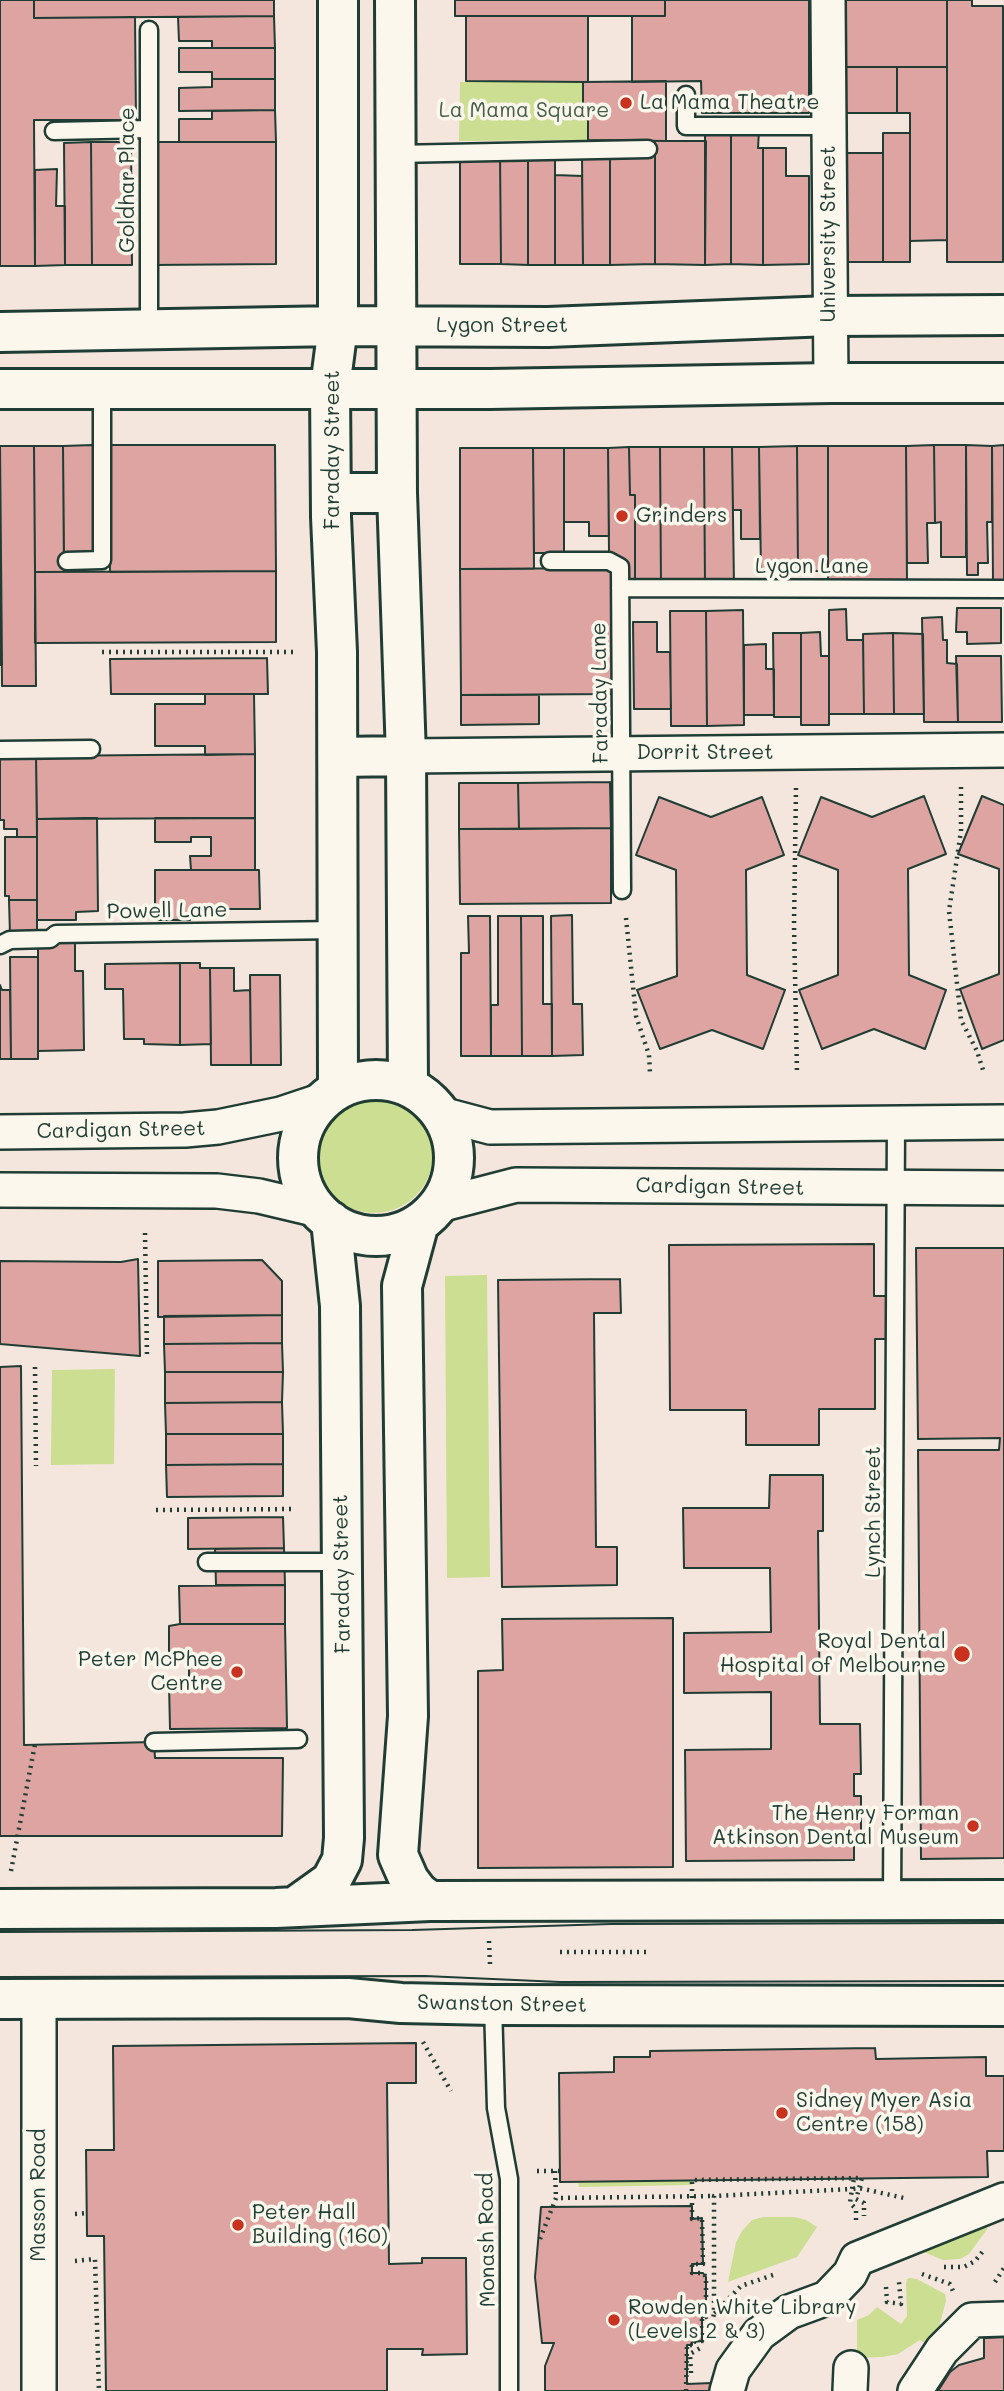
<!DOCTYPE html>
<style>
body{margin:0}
canvas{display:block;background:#f5e6dd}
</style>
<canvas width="1004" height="2391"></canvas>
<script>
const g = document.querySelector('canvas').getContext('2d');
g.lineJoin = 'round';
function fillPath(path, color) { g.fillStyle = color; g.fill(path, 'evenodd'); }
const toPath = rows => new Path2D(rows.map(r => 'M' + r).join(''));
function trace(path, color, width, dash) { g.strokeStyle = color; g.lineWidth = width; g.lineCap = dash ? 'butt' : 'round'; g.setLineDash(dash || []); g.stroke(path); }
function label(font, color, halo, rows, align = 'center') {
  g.font = font + ' Mali,sans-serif'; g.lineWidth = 7; g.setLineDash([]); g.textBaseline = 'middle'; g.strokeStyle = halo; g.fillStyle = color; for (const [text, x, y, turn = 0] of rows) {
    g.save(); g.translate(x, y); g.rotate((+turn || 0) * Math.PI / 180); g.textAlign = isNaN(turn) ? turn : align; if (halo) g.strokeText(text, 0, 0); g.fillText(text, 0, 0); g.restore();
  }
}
fillPath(toPath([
 [460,82,583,82,583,109,588,110,588,140,459,141],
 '315 1154a59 59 0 1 1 118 0a59 59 0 1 1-118 0Z',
 [487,1275,490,1577,447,1578,445,1276],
 [115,1369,114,1464,51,1465,52,1370],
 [692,2180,692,2185,579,2187,578,2181],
 [763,2217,794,2217,806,2220,817,2227,797,2257,728,2282,736,2242,742,2231,752,2220],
 [976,2226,988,2228,969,2254,960,2259,943,2260,919,2250],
 [910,2278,917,2279,945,2294,946,2301,933,2349,920,2340,898,2354,883,2357,857,2358,857,2320,869,2315,877,2307,901,2324,907,2316,906,2283,907,2279]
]), '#ccde92');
const building = toPath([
 [0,0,34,0,34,18,135,17,136,120,34,120,35,266,0,266,0,0],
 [34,0,274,0,274,16,34,18,34,0],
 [455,0,665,0,665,16,455,16,455,0],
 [665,0,809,0,809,113,702,113,701,81,632,82,632,16,665,16,665,0],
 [843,0,947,0,947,67,843,67,843,0],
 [947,0,972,0,972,6,1003,6,1003,262,947,262,947,0],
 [274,16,275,48,212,48,212,41,179,41,178,17,274,16],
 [466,16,588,16,588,82,466,81,466,16],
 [179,48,275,48,275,79,212,79,212,72,179,72,179,48],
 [843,67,897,67,897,113,844,113,843,67],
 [897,67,947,67,947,240,910,241,910,113,897,113,897,67],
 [212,79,275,79,275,110,179,111,179,88,212,87,212,79],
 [666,81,666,141,588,140,588,110,583,110,583,82,666,81],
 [275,110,276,142,179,142,179,119,212,119,212,111,275,110],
 [705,130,731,131,731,264,705,265,705,130],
 [731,131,759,131,758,148,763,148,763,265,731,264,731,131],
 [883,133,910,133,910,262,883,262,883,133],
 [655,141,706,141,705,265,655,264,655,141],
 [91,142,131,142,132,265,92,265,91,142],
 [91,142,92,265,65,265,64,143,91,142],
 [152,142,276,142,276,264,152,265,152,142],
 [763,148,786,148,786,176,809,176,809,264,763,265,763,148],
 [842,153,883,153,883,262,842,262,842,153],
 [460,156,500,156,501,264,460,264,460,156],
 [500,156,528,156,528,265,501,264,500,156],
 [528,156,555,156,555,265,528,265,528,156],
 [582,156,610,156,610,265,583,265,582,156],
 [610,156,655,156,655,264,610,265,610,156],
 [57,169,56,206,65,206,65,265,35,266,35,170,57,169],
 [555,175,582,176,583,265,555,265,555,175],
 [93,445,94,554,64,554,63,446,93,445],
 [109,445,275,445,276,571,110,572,109,445],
 [934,445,966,445,966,557,941,557,941,522,935,523,934,445],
 [934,445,935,523,927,523,928,563,907,563,906,446,934,445],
 [966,445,992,446,992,522,987,522,988,563,978,563,978,575,967,575,966,445],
 [1004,445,1004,583,993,583,992,446,1004,445],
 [0,446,34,446,36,686,2,686,0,446],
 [0,446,2,665,0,665,0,446],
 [34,446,63,446,64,572,35,572,34,446],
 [797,446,798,571,761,571,759,447,797,446],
 [797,446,828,446,828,571,798,571,797,446],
 [828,446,906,446,907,583,828,584,828,446],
 [629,447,660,447,661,585,635,585,635,495,630,495,629,447],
 [629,447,630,495,635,495,635,585,628,585,627,565,609,552,608,448,629,447],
 [660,447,704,447,705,585,661,585,660,447],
 [704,447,732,447,734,585,705,585,704,447],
 [732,447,759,447,760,539,741,539,741,510,733,510,732,447],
 [460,448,533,448,534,569,460,569,460,448],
 [533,448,564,448,564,553,534,553,533,448],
 [564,448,608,448,609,536,589,536,589,522,564,522,564,448],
 [612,568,612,694,461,695,460,569,612,568],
 [276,571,276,642,35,643,35,572,276,571],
 [957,608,1001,608,1001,643,967,644,967,632,956,632,957,608],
 [846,609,847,640,863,640,864,714,829,714,829,610,846,609],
 [743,610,744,725,707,726,706,611,743,610],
 [670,611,706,611,707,726,671,726,670,611],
 [942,617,943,640,947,640,947,663,957,664,958,722,924,722,922,618,942,617],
 [633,622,657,622,657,652,670,652,671,709,634,709,633,622],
 [820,632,821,656,829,656,829,725,801,725,801,633,820,632],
 [773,633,801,633,801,717,774,717,773,633],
 [893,633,894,714,864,714,863,634,893,633],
 [893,633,923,634,924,714,894,714,893,633],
 [766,644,766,669,774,669,774,715,744,715,744,645,766,644],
 [956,656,1001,656,1002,722,958,722,956,656],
 [267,658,268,694,111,694,110,659,267,658],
 [205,694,254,694,255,754,205,755,205,746,155,746,155,704,205,704,205,694],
 [461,695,539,695,539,724,461,725,461,695],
 [255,754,255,818,37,819,36,756,255,754],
 [0,756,36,756,37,837,17,837,17,829,4,829,4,820,0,820,0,756],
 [610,782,611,828,519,829,518,783,610,782],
 [459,783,518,783,519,829,459,829,459,783],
 [924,796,946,854,908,869,909,975,946,990,925,1049,874,1029,822,1049,799,990,838,975,838,870,798,855,821,797,872,817,924,796],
 [982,796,1004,805,1004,1040,982,1049,960,989,999,974,999,869,958,854,982,796],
 [659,797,711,817,762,797,784,855,746,870,747,975,785,990,763,1049,712,1030,660,1049,637,990,677,976,676,870,636,855,659,797],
 [97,818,98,911,76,912,76,920,37,920,37,819,97,818],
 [155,818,255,818,255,870,191,870,190,856,211,856,211,837,191,837,191,842,155,842,155,818],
 [611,828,611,903,460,904,459,829,611,828],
 [5,837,37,837,37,900,9,900,9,896,5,896,5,837],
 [155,870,259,870,260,909,190,909,190,920,155,920,155,870],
 [9,900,37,900,37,935,10,935,9,900],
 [572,915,573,1004,582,1004,583,1055,552,1056,551,916,572,915],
 [468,916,490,916,491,1056,461,1056,461,953,469,953,468,916],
 [498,916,521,916,522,1056,491,1056,491,1005,498,1005,498,916],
 [521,916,543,916,543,1004,552,1004,552,1056,522,1056,521,916],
 [38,941,75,941,75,971,83,971,84,1050,38,1051,38,941],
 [10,957,38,957,38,1059,11,1059,10,957],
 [180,963,180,1045,144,1044,144,1039,124,1039,123,989,105,989,105,964,180,963],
 [180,963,200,963,200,968,210,968,211,1044,180,1045,180,963],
 [210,968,234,968,234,991,250,990,251,1065,211,1065,210,968],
 [250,975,280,975,281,1065,251,1065,250,975],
 [0,985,2,990,10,990,11,1059,0,1059,0,985],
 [874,1244,874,1296,892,1296,893,1339,875,1339,875,1409,819,1409,819,1445,746,1445,746,1410,670,1410,669,1245,874,1244],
 [916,1248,1004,1248,1004,1858,921,1859,918,1450,999,1450,1000,1438,918,1439,916,1248],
 [138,1259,140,1356,0,1344,0,1261,121,1262,138,1259],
 [262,1260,282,1281,282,1315,158,1317,158,1261,262,1260],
 [620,1279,621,1313,594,1313,596,1547,617,1547,617,1585,502,1587,498,1280,620,1279],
 [282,1315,282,1343,164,1344,164,1316,282,1315],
 [282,1343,283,1372,165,1372,164,1344,282,1343],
 [21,1366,24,1745,154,1742,155,1758,283,1758,282,1836,0,1836,0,1367,21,1366],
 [165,1372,283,1372,282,1402,165,1403,165,1372],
 [282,1402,283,1434,166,1434,165,1403,282,1402],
 [166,1434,283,1434,283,1464,166,1465,166,1434],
 [283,1464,283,1496,167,1497,166,1465,283,1464],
 [770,1475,823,1475,823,1531,818,1531,820,1724,860,1724,861,1774,854,1774,854,1796,861,1796,861,1839,854,1839,854,1860,686,1861,685,1750,771,1749,771,1692,684,1693,684,1633,771,1632,770,1568,684,1568,683,1508,769,1508,770,1475],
 [283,1517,284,1548,188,1549,188,1518,283,1517],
 [284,1548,285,1585,216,1585,215,1549,284,1548],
 [285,1585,285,1624,180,1624,179,1586,285,1585],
 [673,1618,673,1867,478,1868,478,1671,503,1670,502,1619,673,1618],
 [180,1624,285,1624,287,1728,170,1729,169,1684,189,1684,189,1659,169,1659,169,1626,180,1624],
 [416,2043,416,2083,387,2083,389,2264,422,2263,422,2258,466,2258,467,2354,422,2355,423,2349,387,2349,387,2391,106,2391,104,2236,87,2236,86,2150,114,2150,113,2046,416,2043],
 [875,2048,876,2059,986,2057,986,2076,1004,2076,1004,2151,987,2151,988,2177,560,2182,559,2073,614,2072,614,2057,650,2057,650,2051,875,2048],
 [692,2206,692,2219,702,2218,703,2264,692,2264,692,2273,703,2273,706,2277,706,2317,702,2317,702,2341,692,2342,692,2345,687,2345,687,2384,711,2383,711,2391,545,2391,545,2366,554,2343,542,2343,535,2277,541,2207,692,2206],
 [1004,2337,1004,2391,938,2391,950,2372,959,2365,984,2358,984,2338,1004,2337]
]);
fillPath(building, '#dea4a1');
trace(building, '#1f3d34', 2);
const lane = toPath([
 [686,95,686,126,829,126],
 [54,131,149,129],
 [395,154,648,149],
 [149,329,149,30],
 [67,561,102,560,102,389],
 [550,561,609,561,620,567,622,890],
 [620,588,1004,589],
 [0,750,91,749],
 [0,945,10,940,50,939,56,934,338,930],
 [207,1562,342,1562],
 [154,1742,298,1739],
 [892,1901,896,1123],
 [493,2005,496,2108,509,2179,509,2391]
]);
const street = toPath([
 [828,0,831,383],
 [406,756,1004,750],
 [441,1114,490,1127,1004,1122],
 [0,1132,185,1130,218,1127,281,1114,323,1100],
 [0,1190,217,1191,259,1196,318,1210],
 [439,1205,516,1185,1004,1188],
 [39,2000,39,2391],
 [727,2391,733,2370,759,2334,789,2312,827,2298,850,2274,857,2259,1004,2200],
 [850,2391,851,2368],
 [915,2391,942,2350,972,2320,1004,2319]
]);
const secondary = toPath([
 [338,0,338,326,330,388,331,517,337,652,338,1088],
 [395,0,397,493,406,756,408,1086],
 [0,332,338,326,548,327,830,316,1004,315],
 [0,389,490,389,831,383,1004,383],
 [331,493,397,493],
 [338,757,406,756],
 '298 1158a78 78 0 1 1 156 0a78 78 0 1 1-156 0Z',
 [419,1223,402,1286,408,1716,398,1855,409,1880,418,1892,430,1901],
 [296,1906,331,1881,342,1860,344,1838,340,1306,331,1221],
 [0,1909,276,1908,430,1901,1004,1900],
 [0,1999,348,1998,401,2003,493,2005,1004,2006]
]);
trace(lane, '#1f3d34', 21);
trace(street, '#1f3d34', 38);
trace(secondary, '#1f3d34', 44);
trace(toPath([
 [102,652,293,652],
 [961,787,961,831,949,911,961,1020,977,1051,983,1070],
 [796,788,794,925,797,1072],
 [626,918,636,1016,649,1055,650,1073],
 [145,1233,147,1356],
 [35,1367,36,1466],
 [156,1510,295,1509],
 [11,1871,35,1744],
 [489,1941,490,1964],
 [560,1952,650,1952],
 [423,2042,451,2091],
 [537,2171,560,2171],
 [555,2171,556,2198],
 [75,2214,87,2213],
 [856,2220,856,2209,850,2203,852,2189,859,2188,904,2198],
 [540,2239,556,2198,714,2196],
 [75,2261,95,2259,99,2391],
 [944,2267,964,2267,975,2261,984,2250],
 [922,2274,950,2284,953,2291],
 [773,2275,741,2286,714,2314,714,2196,852,2189,854,2178],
 [995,2282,1004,2268],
 [886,2287,887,2302,901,2304,899,2282],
 [708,2337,714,2314],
 [691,2373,690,2354,702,2347],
 [686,2391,687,2345,692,2345,692,2342,702,2341,702,2317,706,2317,706,2277,703,2273,692,2273,692,2264,703,2264,702,2218,692,2219,692,2180,862,2178,856,2199,864,2203,864,2216]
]), '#1f3d34', 4.5, [2, 5]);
trace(lane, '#fbf7ec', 16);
trace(street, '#fbf7ec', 33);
trace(secondary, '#fbf7ec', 38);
trace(toPath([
 [0,1932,412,1930,611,1924,1004,1923],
 [0,1977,425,1976,560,1982,1004,1981]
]), '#1f3d34', 2);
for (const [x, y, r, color] of [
 [626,103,7,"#c8321e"],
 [622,516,7,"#c8321e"],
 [962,1654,9,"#c8321e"],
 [237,1672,7,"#c8321e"],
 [973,1826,7,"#c8321e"],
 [782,2113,7,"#c8321e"],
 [238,2225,7,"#c8321e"],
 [614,2320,7,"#c8321e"]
]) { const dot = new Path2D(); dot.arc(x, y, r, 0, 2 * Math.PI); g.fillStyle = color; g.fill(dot); trace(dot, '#fbf7ec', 2.5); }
label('21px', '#1f3d34', '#fbf7ec', [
 ["La Mama Theatre",640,103],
 ["Grinders",636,516],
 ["Royal Dental",946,1642,"right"],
 ["Hospital of Melbourne",946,1666,"right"],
 ["Peter McPhee",223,1660,"right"],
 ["Centre",223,1684,"right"],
 ["The Henry Forman",959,1814,"right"],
 ["Atkinson Dental Museum",959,1838,"right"],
 ["Sidney Myer Asia",796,2101],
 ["Centre (158)",796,2125],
 ["Peter Hall",252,2213],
 ["Building (160)",252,2237],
 ["Rowden White Library",628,2308],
 ["(Levels 2 & 3)",628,2332]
], 'left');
label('21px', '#425d47', '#fbf7ec', [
 ["La Mama Square",524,111]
]);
label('21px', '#1f3d34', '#fbf7ec', [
 ["Goldhar Place",128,180,-90],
 ["University Street",829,234,-90],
 ["Lygon Street",502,326],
 ["Faraday Street",333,450,-90],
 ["Lygon Lane",812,567],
 ["Faraday Lane",600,693,-91],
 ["Dorrit Street",705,753],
 ["Powell Lane",167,911,-1],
 ["Cardigan Street",121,1130,-1],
 ["Cardigan Street",720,1187,1],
 ["Lynch Street",874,1512,-90],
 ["Faraday Street",342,1574,-91],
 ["Swanston Street",502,2004,1],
 ["Masson Road",39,2195,-90],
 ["Monash Road",487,2240,-91]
]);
</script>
